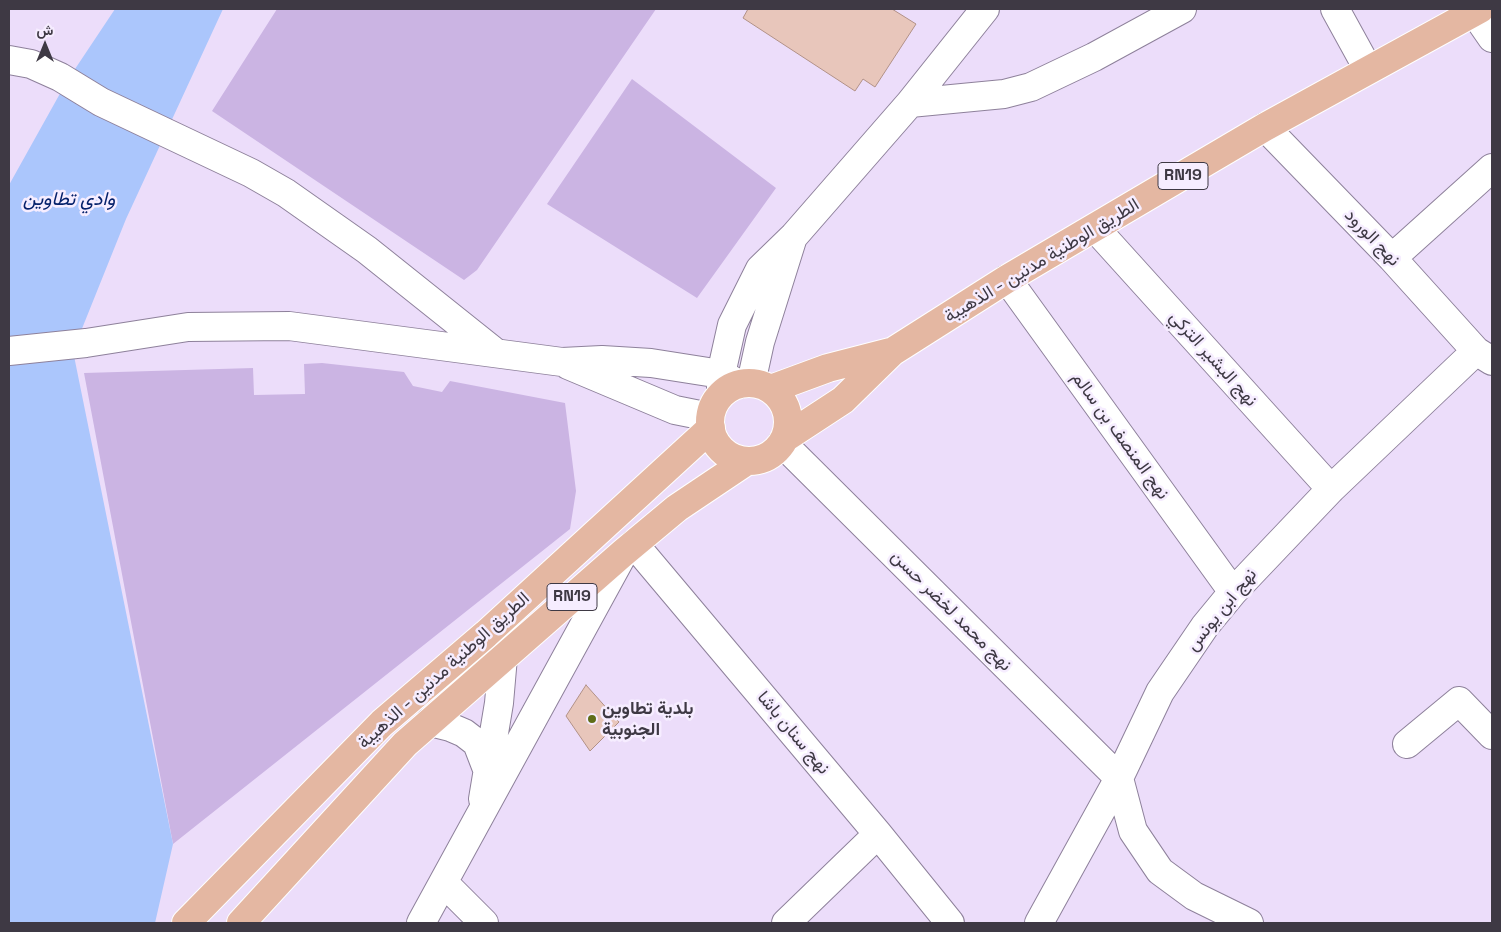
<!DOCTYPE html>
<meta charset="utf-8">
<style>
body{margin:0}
#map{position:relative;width:1501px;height:932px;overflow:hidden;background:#ecddfa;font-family:"Space Grotesk",Vazirmatn,sans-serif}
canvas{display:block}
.frame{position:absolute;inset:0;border:10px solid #3e3944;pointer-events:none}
.north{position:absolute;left:20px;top:20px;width:50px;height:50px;-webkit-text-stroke:4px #f6edff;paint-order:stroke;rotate:0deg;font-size:14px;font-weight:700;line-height:20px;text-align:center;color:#3e3944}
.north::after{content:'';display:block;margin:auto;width:18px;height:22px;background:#3e3944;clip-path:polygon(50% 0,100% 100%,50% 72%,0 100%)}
</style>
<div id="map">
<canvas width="1501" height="932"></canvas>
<div class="frame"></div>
<div class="north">ش</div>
</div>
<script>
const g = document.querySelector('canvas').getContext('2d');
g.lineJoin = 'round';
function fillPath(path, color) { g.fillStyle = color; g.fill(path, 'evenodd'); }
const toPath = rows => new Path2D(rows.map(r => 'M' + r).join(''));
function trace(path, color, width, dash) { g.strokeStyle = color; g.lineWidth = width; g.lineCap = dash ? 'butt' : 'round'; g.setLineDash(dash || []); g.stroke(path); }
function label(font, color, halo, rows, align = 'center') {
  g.font = font + ' "Space Grotesk",Vazirmatn,sans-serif'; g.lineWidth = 5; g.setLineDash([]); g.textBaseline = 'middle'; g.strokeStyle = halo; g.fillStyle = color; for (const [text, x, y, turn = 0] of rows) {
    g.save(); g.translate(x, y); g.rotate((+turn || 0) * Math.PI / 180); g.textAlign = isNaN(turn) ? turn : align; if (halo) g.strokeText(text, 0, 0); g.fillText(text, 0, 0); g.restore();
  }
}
fillPath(toPath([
 [277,9,656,9,477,270,464,280,212,111],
 [632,79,776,188,697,298,547,204],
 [322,363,404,372,413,386,442,392,450,381,565,403,576,491,570,529,173,844,84,373,253,368,254,395,305,394,304,364]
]), '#cbb4e3');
fillPath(toPath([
 [115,9,223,9,126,219,73,351,173,844,155,923,9,923,9,185,67,81]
]), '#abc6fc');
const building = toPath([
 [748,9,892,9,916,24,875,87,863,79,855,91,743,18,748,9],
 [586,685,619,722,590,751,566,716,586,685]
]);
fillPath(building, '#e8c6bb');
trace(building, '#b19187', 1);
const minor = toPath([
 [1335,9,1368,69],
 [1474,12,1492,38],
 [9,60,31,64,60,77,101,102,251,173,286,193,367,250,496,353],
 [910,103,1004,94,1031,87,1094,57,1182,9],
 [1265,127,1392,258,1476,351,1492,361],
 [1095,228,1331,489],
 [1392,258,1492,168],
 [1007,279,1233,592],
 [9,351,86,343,188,327,289,326,562,362,602,360,651,363,721,374,739,384],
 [568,365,675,410,710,417],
 [751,383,760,342,792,240],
 [721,393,721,374,732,325,760,269,794,236,910,103,985,9],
 [782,443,1119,778,1133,831,1160,871,1194,896,1249,923],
 [634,544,878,834,950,923],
 [430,722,450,727,464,733,477,743,487,769],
 [1407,744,1459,701,1492,735],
 [483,799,499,703,503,657],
 [444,883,484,923],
 [421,923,623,554],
 [786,923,878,834],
 [1039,923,1119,778,1160,692,1205,626,1233,592,1331,489,1476,351]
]);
const major = toPath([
 '710 422a39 39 0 1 1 78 0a39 39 0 1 1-78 0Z',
 [771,389,828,368,890,352],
 [785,438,843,400,892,352,1007,279,1265,127,1480,9],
 [186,923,382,723,486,634,711,428],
 [241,923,405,744,623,553,677,508,747,461]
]);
trace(minor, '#8e819b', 30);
trace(major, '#fff', 30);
trace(minor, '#fff', 28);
trace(major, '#e4b7a2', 28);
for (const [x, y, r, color] of [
 [592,719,5,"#5f6d17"]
]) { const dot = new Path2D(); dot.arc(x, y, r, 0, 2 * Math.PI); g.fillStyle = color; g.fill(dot); trace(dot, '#f6edff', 2); }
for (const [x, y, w] of [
 [1183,176,50],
 [572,597,50]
]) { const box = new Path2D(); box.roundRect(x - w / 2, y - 13.5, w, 27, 4); g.fillStyle = '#f6edff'; g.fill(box); trace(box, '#3e3944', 1); }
label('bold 16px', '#3e3944', null, [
 ["RN19",1183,176],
 ["RN19",572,597]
]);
label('18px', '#3e3944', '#f6edff', [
 ["نهج الورود",1372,238,46],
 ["الطريق الوطنية مدنين - الذهيبة",1042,261,-31],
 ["نهج البشير التركي",1213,359,48],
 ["نهج المنصف بن سالم",1120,436,54],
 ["نهج ابن يونس",1222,610,-51],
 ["نهج محمد لخضر حسن",951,611,45],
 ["الطريق الوطنية مدنين - الذهيبة",444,671,-42],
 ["نهج سنان باشا",793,733,50]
]);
label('bold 18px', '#3e3944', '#f6edff', [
 ["بلدية تطاوين",602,709],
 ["الجنوبية",602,730]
], 'left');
label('italic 19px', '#05216b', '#f6edff', [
 ["وادي تطاوين",69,200]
]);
</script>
